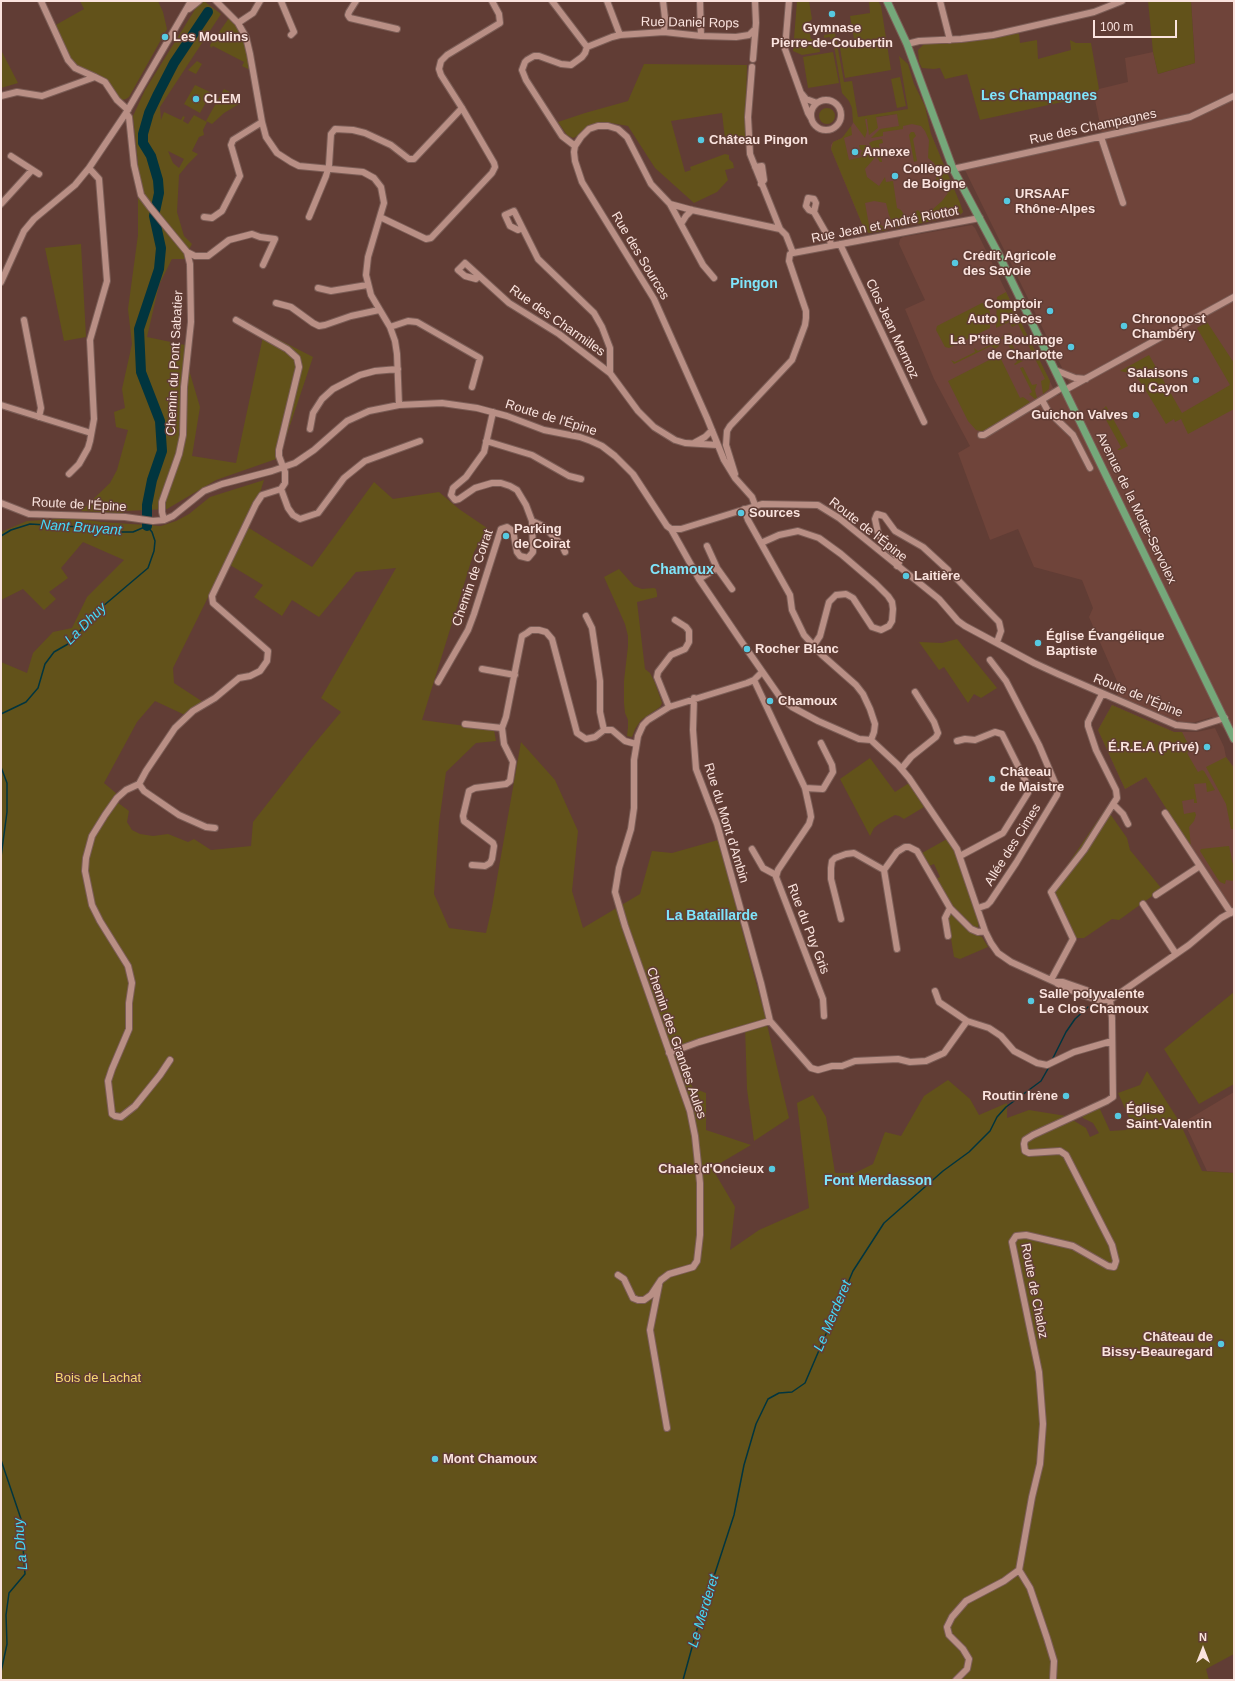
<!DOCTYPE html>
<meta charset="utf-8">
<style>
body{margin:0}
#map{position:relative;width:1235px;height:1681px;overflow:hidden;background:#613d35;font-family:Arial,sans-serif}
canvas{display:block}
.frame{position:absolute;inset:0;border:2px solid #fae3de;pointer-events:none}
.north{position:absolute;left:1183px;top:1629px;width:40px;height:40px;-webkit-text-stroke:3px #613d35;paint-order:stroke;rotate:0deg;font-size:11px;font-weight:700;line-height:16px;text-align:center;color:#fae3de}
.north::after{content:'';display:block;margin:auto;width:14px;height:18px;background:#fae3de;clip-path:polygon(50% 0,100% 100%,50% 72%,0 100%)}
.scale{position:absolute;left:1093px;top:20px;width:84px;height:18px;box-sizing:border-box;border:2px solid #fae3de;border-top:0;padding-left:5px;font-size:12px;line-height:14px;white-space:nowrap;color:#fae3de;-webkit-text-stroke:3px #613d35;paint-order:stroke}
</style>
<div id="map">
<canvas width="1235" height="1681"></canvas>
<div class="frame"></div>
<div class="north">N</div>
<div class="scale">100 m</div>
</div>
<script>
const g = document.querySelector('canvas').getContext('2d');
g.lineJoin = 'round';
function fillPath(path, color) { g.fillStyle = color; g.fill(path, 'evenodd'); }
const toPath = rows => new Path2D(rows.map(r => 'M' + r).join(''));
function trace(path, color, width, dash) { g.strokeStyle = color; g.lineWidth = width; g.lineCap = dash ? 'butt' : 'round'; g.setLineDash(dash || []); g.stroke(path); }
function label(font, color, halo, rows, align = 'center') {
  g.font = font + ' Arial,sans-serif'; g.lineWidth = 3; g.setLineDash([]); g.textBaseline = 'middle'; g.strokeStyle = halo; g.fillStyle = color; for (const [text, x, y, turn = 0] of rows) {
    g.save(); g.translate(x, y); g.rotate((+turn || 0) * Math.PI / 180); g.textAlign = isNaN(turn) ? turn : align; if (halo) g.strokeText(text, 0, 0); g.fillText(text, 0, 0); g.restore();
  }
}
fillPath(toPath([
 [1191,1,1234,1,1234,739,1212,717,1195,722,1182,722,1166,717,1117,696,1120,688,1089,617,1093,608,1082,580,1034,567,1018,529,990,540,958,453,970,446,934,379,905,309,925,300,899,244,900,239,903,237,972,225,975,228,1057,396,1072,388,965,170,1103,139,1094,95,1099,89,1128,82,1125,58,1153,52,1158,74,1195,63],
 [921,110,963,212,960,215,869,233,865,231,831,149,831,145,833,142,842,138,848,132,854,121],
 [1112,705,1174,732,1197,732,1215,728,1224,747,1226,757,1234,768,1234,907,1231,908,1146,777,1125,789,1098,730],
 [1234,1092,1234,1173,1207,1171,1184,1122]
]), '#6f443a');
fillPath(toPath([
 [80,1,158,1,163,12,167,29,129,97,126,99,122,100,118,98,106,80,77,67,68,59,54,26,84,9],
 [204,1,221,14,160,107,161,120,164,112,181,120,183,116,185,117,183,121,188,124,194,115,207,122,203,130,204,135,199,137,192,151,198,154,188,164,179,175,177,212,184,236,192,244,184,259,172,259,159,285,147,337,185,345,189,370,200,407,192,456,236,463,264,332,313,357,279,458,216,480,167,509,126,511,123,513,81,511,110,483,117,470,128,430,116,427,114,412,125,408,122,389,132,344,128,309,138,235,138,162,133,116,145,90,199,3],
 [168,151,184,159,179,168,173,163],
 [797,1,809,1,812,19,808,23,809,30,811,39,818,39,820,52,802,55,793,51],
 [869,1,878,1,881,6,891,70,845,78,840,48,855,45,850,16,870,13],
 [1148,1,1191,1,1195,63,1158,74,1153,52],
 [229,18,237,26,243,36,247,48,250,67,248,69,242,66,244,62,213,46,211,48,210,45],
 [835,33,844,82,852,81,858,117,908,109,899,56,908,64,914,84,925,106,931,134,960,203,963,212,960,215,918,224,913,216,913,213,918,210,924,217,942,201,948,193,939,188,936,183,937,169,934,163,928,158,929,140,925,131,921,126,912,124,903,126,903,129,883,132,883,136,871,138,880,129,899,126,897,114,876,117,878,128,869,135,867,119,865,119,867,131,865,138,853,122,852,108,849,101,842,93,833,39,830,39,830,37,824,38,824,35],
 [1016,33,1019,34,1020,43,1037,40,1038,59,1071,50,1070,40,1076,43,1091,43,1099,89,1094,95,980,120,967,74,945,79,940,68,934,69,922,68,919,62,918,50,924,44,959,43,996,38],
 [1,50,18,83,1,88],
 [833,52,839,83,808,88,803,57],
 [197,61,202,64,196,74,188,70],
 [644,64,747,65,745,139,725,139,722,113,671,121,685,172,691,170,690,167,725,154,729,155,729,159,733,163,734,168,725,170,728,180,717,192,694,203,655,168,628,126,606,122,589,126,579,135,573,138,567,135,558,122,585,113,628,101],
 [900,77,906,106,897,108,891,79],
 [195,85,210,92,209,94,212,96,211,98,209,97,200,113,184,104],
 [224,89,230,92,229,94,232,93,238,96,239,104,224,113,212,124,206,121],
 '819 116a8 8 0 1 1 16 0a8 8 0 1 1-16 0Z',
 [851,126,852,135,844,138,849,160,862,157,861,153,863,151,860,149,859,145,866,145,872,154,876,156,869,143,873,141,882,139,883,143,879,144,882,162,880,162,876,156,872,161,865,169,867,177,879,186,885,177,886,182,893,181,897,208,901,210,911,225,895,228,889,215,886,203,874,201,865,203,869,225,879,224,888,230,869,233,865,231,831,149,833,142,842,138],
 [911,132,914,132,916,136,913,139,917,161,914,162,909,135],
 [81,244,86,337,64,341,45,248],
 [1006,292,1050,381,1049,389,1043,394,1041,381,1045,379,1018,324,1012,327,1009,322,996,328,996,327,997,297],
 [982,303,986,304,990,312,990,328,949,348,945,347,936,330,937,326],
 [1207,322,1234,363,1234,409,1188,434,1181,419,1175,422,1174,419,1166,424,1143,386,1134,374,1120,371,1149,355,1182,413,1230,385,1197,328],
 [1009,333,1012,334,1008,336,1020,360,1023,361,1015,365,1014,364,1017,362,1005,338,1001,339,1002,337],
 [996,342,999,346,995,349,991,346,954,364,951,360,955,362,975,352,974,348,978,351],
 [999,355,1020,398,1023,397,1030,402,989,430,981,431,976,430,968,421,948,381],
 [1023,367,1032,385,1037,384,1035,390,1037,398,1035,399,1029,394,1032,392,1020,368],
 [1106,406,1128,446,1120,450,1117,450,1121,447,1105,418,1101,420,1100,418,1101,411],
 [264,480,249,528,312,567,374,482,393,499,439,492,459,509,487,528,474,552,422,720,494,730,496,741,476,743,446,772,439,823,434,894,449,928,486,933,492,907,521,742,555,780,578,831,572,891,583,928,640,894,652,851,672,853,718,840,765,1016,789,1118,754,1141,747,1089,745,1026,689,1042,676,1053,693,1088,706,1093,706,1130,751,1145,712,1168,735,1207,730,1250,759,1230,809,1208,797,1103,813,1095,826,1117,835,1173,855,1173,873,1164,885,1132,901,1136,924,1096,948,1080,970,1099,979,1115,1007,1103,1007,1118,1029,1110,1066,1116,1086,1128,1090,1137,1099,1133,1093,1123,1083,1118,1081,1115,1099,1107,1110,1131,1126,1130,1134,1124,1134,1122,1131,1122,1118,1093,1140,1085,1147,1071,1179,1121,1202,1171,1234,1173,1234,1654,1206,1669,1209,1680,1,1680,1,662,27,673,33,653,53,632,72,628,87,597,124,560,83,542,61,568,68,578,49,592,56,599,44,610,23,589,1,600,1,532,27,521,74,518,101,522,161,526,176,521,189,514,210,497],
 [225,563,230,565,263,585,254,597,282,616,292,600,319,617,356,572,396,568,321,698,341,712,310,749,253,822,251,846,211,850,194,839,188,842,168,834,153,836,140,834,132,830,127,822,129,811,117,802,117,794,104,783,137,722,155,701,185,715,203,702,174,683,173,668],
 [619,569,634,586,642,589,654,588,656,589,657,594,657,597,637,602,645,669,650,673,655,683,662,703,660,707,641,720,635,729,632,737,627,736,628,727,628,720,625,713,624,703,624,681,628,646,628,636,625,624,604,577],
 [957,639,997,688,981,698,974,694,968,703,944,667,939,670,919,642,942,643],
 [1112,705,1174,732,1182,732,1191,750,1187,753,1198,772,1202,770,1204,771,1215,790,1207,792,1206,783,1194,784,1197,803,1194,803,1194,799,1182,801,1184,814,1195,812,1196,815,1194,821,1189,827,1191,847,1146,777,1125,789,1098,730],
 [1226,757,1234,768,1234,829,1231,829,1226,804,1206,767],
 [870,758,895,792,909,783,924,807,904,819,899,816,895,815,879,824,874,828,870,836,840,779],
 [1106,808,1127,838,1130,850,1162,889,1119,920,1112,919,1084,938,1071,938,1049,892],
 [947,839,956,854,979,920,978,929,974,927,953,906,936,879,940,877,934,864,929,866,922,853],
 [1229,846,1234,869,1234,881,1226,880,1225,884,1220,882,1217,878,1200,851,1201,849],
 [951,914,969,931,982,937,988,947,960,959,954,957,948,920,949,915],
 [1234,992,1234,1084,1199,1104,1164,1049]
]), '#62521a');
trace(toPath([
 [1,536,11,530,30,524,96,528,116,532,133,532,147,526,152,532,155,541,154,551,148,568,102,607,68,644,54,652,45,664,38,688,26,702,1,714],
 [1,767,7,783,7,812,1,857],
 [1052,1060,1066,1032,1075,1019,1088,1007],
 [1,1460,21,1519,25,1574,9,1593,6,1615,7,1644,1,1672],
 [683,1680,699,1622,734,1515,744,1465,756,1424,768,1399,779,1393,792,1392,805,1383,853,1271,884,1223,943,1171,969,1152,990,1131,997,1117,1006,1107,1041,1081,1049,1067]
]), '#01353f', 1.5);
trace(toPath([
 [147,526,147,505,152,480,162,451,160,421,141,372,139,329,159,269,161,248,154,216,159,193,158,180,151,156,143,143,143,134,149,113,158,94,174,63,208,12]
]), '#01353f', 10);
const minor = toPath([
 [41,1,68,60,75,68,95,77],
 [216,1,238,23,246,37,250,54,262,122,266,137,277,153,291,162,299,166,363,172,374,178,381,187,384,203,368,257,366,275,371,295,390,327,395,341,397,354,399,405],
 [281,1,294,32,291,35],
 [356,1,349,12,348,15,350,18,397,29],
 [552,1,587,47],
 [607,1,620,35],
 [663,1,665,18,664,32],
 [700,1,701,36],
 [789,1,785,49,808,113,811,118],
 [940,1,950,40],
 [189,9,199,1],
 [238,23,253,13,260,1],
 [907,44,919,41,961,39,993,35,1094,12,1122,1],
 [753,59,756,23,755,1],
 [802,94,806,99,817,103],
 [1,96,17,92,42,96,95,77,105,82,117,100,128,110],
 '811 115a15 15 0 1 1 30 0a15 15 0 1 1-30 0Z',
 [126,113,129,117,134,165,141,195,150,207,187,252,190,264,191,322,184,387,183,435,179,454,162,502,162,512,164,520],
 [1101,137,1123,203],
 [575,146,562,136,526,80,522,70,525,62,527,60,534,56,539,56,561,64,571,65,582,57,585,53,587,47,612,37,620,35,664,32,701,36,736,37,749,35,754,30],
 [11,156,39,174],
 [755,167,762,166,764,180,761,184],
 [953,169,1190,117,1234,96],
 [1,204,32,170],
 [670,204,692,210,780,229],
 [814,212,809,210,806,206,808,198,814,199,816,203,814,212,830,240,831,246],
 [204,217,212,218,222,211,240,176,231,145,233,140,262,122],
 [309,217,326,176,329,165,331,134,335,129,353,130,365,133,391,145,409,159,414,159,462,108],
 [380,217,426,239,431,238,492,173,495,167,494,163,462,108,441,75,439,69,441,61,447,55,500,23,499,14,492,1],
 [681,224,686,216,692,210],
 [522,228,518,230,510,226,505,215,514,211,538,259,594,313,602,327,610,348,610,373],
 [840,244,924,422],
 [187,252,195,256,208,256,229,240,252,234,260,237,275,239,263,265],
 [793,253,980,218],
 [479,276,476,279,465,276,458,270,465,263,509,303,559,334,610,373,638,411,654,427,675,440,685,443,717,445],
 [714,278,703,265,670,204,651,184,627,137,618,129,608,126,598,126,589,129,581,137,575,146,574,152,575,161,582,182,654,299,707,418,724,460,735,478,752,497,755,505],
 [1,282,24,231,34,219,75,185,89,168,126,113,191,1],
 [318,288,331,291,367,285],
 [276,303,291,307,313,323,319,326,325,325,351,316,379,310],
 [24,320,41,408,39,417],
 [390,327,408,321,417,322,480,358,472,387],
 [1055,370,1075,378,1086,379],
 [1065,390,1234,297],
 [1042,400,1048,411,1073,435,1090,468],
 [1,405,91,433],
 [310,429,313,413,322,399,333,389,360,375,375,371,398,369],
 [981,435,984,435,1063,387],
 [486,441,532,455,569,476,581,479],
 [694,443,705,437,712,430],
 [69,474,79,464,88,448,90,441,94,419,90,340,107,281,99,179,89,168],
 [735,474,726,445,727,431,730,426,792,360,805,325,806,318,806,311,789,261,790,254,793,253,786,235,780,229,750,154,748,117,752,67],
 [281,489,288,508,293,515,300,519,318,513,344,478,365,461,420,441],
 [1,503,29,514,125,517,153,521,164,520,173,516,204,491,222,484,272,471,295,463,314,450,347,421,369,411,399,405,442,403,477,408,507,416,544,430,580,437,591,441,602,446,615,456,633,474,667,526,671,529,699,579,741,641,780,697,792,707,818,721,859,739,871,740,898,765,909,778,957,849,985,931,991,943,998,953,1011,962,1055,982,1061,986,1085,996,1098,1000,1110,1000],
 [744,509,748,520,790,595,792,610,804,635,822,655,856,685,863,694,870,709,875,724,874,732,871,740],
 [532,521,543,526,562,545,565,552],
 [671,529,681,529,762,504,818,505,839,518,939,599,958,621,965,626,1034,663,1058,674,1176,725,1196,727,1225,718],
 [761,543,779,535,798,531,819,538,841,554,876,584,888,596,892,602,893,609,892,621,889,626,881,630,872,627,853,598,846,594,836,595,829,602,820,636,814,645],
 [707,546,717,568,732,589],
 [897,566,899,563,897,557,882,541,878,533,875,519,877,514,884,516,895,531,923,547,948,570],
 [699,579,717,568],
 [957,579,999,622,1001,631,997,642],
 [586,616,592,628,600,681,600,712,604,730],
 [482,669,515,675],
 [754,680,805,788,810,811,811,817,809,824,778,870,776,877,823,999,824,1016],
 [438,682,468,630,474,614,501,529,507,527,513,531,517,552,520,556,528,558,533,552,532,521,526,505,517,490,510,486,501,483,492,483,475,488,459,499,455,500,451,495,453,488,466,477,484,452,493,412],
 [1102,694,1088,722,1088,726,1096,750,1116,790,1117,798,1113,804],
 [694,698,693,730,696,769,717,824,761,983,770,1021,811,1068,818,1070,832,1066,842,1066,855,1061,898,1059,910,1062,926,1061,944,1053,967,1021,989,1028,1001,1036,1014,1051,1037,1063,1047,1065,1074,1052,1112,1041],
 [669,707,657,677,658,672,671,655,685,649,689,642,689,631,686,627,675,620],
 [465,724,502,728],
 [957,741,965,739,975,740,995,732,1002,734,1029,788,1028,793,1003,833,960,856],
 [902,768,911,757,936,737,938,733,934,722,915,692],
 [139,784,126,790,117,798,105,815,92,836,86,858,85,871,92,905,100,921,128,966,132,983,129,1003,129,1029,112,1069,108,1081,112,1114,115,1116,121,1117,135,1106,160,1075,170,1060],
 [805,788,823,789,833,772,832,765,821,743],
 [1165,813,1231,913],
 [215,828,206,827,179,815,144,791,139,784,146,771,175,728,193,711,215,698,239,678,250,676,260,671,267,661,268,651,213,603,212,596,256,504,262,495,281,489,285,483,285,472,279,456,279,450,299,367,297,358,287,349,236,320],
 [752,849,763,868,776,875],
 [472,865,485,866,490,863,492,859,494,846,493,843,464,821,463,816,469,791,475,788,506,784,510,781,513,762,504,744,502,728,506,717,520,646,522,636,527,633,531,630,539,630,546,632,552,639,577,733,586,739,595,737,604,730,612,730,625,741,636,744],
 [884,870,897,949],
 [1156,895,1200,866],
 [1143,904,1176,954],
 [978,908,987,905,990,902,1016,863,1057,795,1058,790,1039,745,1006,681,990,660],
 [841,919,831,879,831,868,832,861,835,858,846,854,854,853,884,870,897,852,905,847,909,847,917,851,950,908,971,929,978,932,985,931],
 [948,936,945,918,950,908],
 [1051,980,1073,939,1051,892,1084,850,1113,804,1123,814,1128,824],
 [1055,982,1063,982,1086,990,1107,1000],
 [935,991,939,1002,967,1021],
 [1110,1000,1189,945,1221,918,1234,911],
 [669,1053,699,1042,770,1021],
 [618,1275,624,1279,633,1298,638,1300,644,1300,651,1295,661,1280,669,1274,693,1267,697,1261,700,1235,700,1183,695,1136,690,1111,625,926,615,892,619,868,631,829,634,808,634,760,638,736,643,725,648,720,669,707,747,683,754,680,762,672],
 [659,1285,650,1330,667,1428],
 [1019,1570,1030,1588,1047,1638,1054,1661,1053,1680],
 [956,1680,967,1669,969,1659,963,1649,949,1635,947,1627,952,1617,966,1601,1004,1581,1019,1570,1032,1497,1040,1464,1043,1424,1039,1372,1012,1242,1016,1236,1026,1235,1073,1246,1108,1266,1114,1267,1116,1261,1112,1245,1066,1155,1060,1151,1029,1153,1025,1151,1024,1144,1025,1140,1033,1135,1107,1101,1113,1097,1112,1018,1110,1000]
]);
const major = toPath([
 [887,1,907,44,953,169,998,253,1234,739]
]);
trace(minor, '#7b5d56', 8);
trace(major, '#7b5d56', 9);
trace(minor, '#b98f85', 6);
trace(major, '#75a87a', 7);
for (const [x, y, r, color] of [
 [832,14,4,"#56c9e1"],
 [165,37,4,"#56c9e1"],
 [196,99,4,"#56c9e1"],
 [701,140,4,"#56c9e1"],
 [855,152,4,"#56c9e1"],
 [895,176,4,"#56c9e1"],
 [1007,201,4,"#56c9e1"],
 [955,263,4,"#56c9e1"],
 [1050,311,4,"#56c9e1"],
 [1124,326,4,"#56c9e1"],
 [1071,347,4,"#56c9e1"],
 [1196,380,4,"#56c9e1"],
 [1136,415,4,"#56c9e1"],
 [741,513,4,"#56c9e1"],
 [506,536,4,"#56c9e1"],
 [906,576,4,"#56c9e1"],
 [1038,643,4,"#56c9e1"],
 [747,649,4,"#56c9e1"],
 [770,701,4,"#56c9e1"],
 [1207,747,4,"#56c9e1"],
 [992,779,4,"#56c9e1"],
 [1031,1001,4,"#56c9e1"],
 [1066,1096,4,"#56c9e1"],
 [1118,1116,4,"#56c9e1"],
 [772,1169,4,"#56c9e1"],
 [1221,1344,4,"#56c9e1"],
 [435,1459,4,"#56c9e1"]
]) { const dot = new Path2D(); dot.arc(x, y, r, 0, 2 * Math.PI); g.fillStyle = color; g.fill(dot); trace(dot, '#613d35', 1.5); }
label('13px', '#fae3de', '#613d35', [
 ["Rue Daniel Rops",690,23,1],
 ["Rue des Champagnes",1093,127,-12],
 ["Rue Jean et André Riottot",885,225,-11],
 ["Rue des Sources",640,256,59],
 ["Rue des Charmilles",557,321,35],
 ["Clos Jean Mermoz",892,329,65],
 ["Chemin du Pont Sabatier",175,363,-87],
 ["Route de l'Épine",551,418,17],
 ["Route de l'Épine",79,505,3],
 ["Avenue de la Motte-Servolex",1136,508,64],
 ["Route de l'Épine",868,530,38],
 ["Chemin de Coirat",473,578,-71],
 ["Route de l'Épine",1138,696,22],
 ["Rue du Mont d'Ambin",726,823,73],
 ["Allée des Cimes",1013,845,-58],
 ["Rue du Puy Gris",808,929,69],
 ["Chemin des Grandes Aules",676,1043,71],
 ["Route de Chaloz",1034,1291,79]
]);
label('bold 13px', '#fae3de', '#613d35', [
 ["Gymnase",832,28,"center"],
 ["Pierre-de-Coubertin",832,43,"center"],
 ["Les Moulins",173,37],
 ["CLEM",204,99],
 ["Château Pingon",709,140],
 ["Annexe",863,152],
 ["Collège",903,169],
 ["de Boigne",903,184],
 ["URSAAF",1015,194],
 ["Rhône-Alpes",1015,209],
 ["Crédit Agricole",963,256],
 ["des Savoie",963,271],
 ["Comptoir",1042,304,"right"],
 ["Auto Pièces",1042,319,"right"],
 ["Chronopost",1132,319],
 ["Chambéry",1132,334],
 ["La P'tite Boulange",1063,340,"right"],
 ["de Charlotte",1063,355,"right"],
 ["Salaisons",1188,373,"right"],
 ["du Cayon",1188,388,"right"],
 ["Guichon Valves",1128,415,"right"],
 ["Sources",749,513],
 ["Parking",514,529],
 ["de Coirat",514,544],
 ["Laitière",914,576],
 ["Église Évangélique",1046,636],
 ["Baptiste",1046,651],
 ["Rocher Blanc",755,649],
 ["Chamoux",778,701],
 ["É.R.E.A (Privé)",1199,747,"right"],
 ["Château",1000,772],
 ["de Maistre",1000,787],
 ["Salle polyvalente",1039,994],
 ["Le Clos Chamoux",1039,1009],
 ["Routin Irène",1058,1096,"right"],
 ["Église",1126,1109],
 ["Saint-Valentin",1126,1124],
 ["Chalet d'Oncieux",764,1169,"right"],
 ["Château de",1213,1337,"right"],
 ["Bissy-Beauregard",1213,1352,"right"],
 ["Mont Chamoux",443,1459]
], 'left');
label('13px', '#f9db72', '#613d35', [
 ["Bois de Lachat",98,1378]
]);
label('bold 14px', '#7fe5fb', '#613d35', [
 ["Les Champagnes",1039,96],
 ["Pingon",754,284],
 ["Chamoux",682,570],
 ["La Bataillarde",712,916],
 ["Font Merdasson",878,1181]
]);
label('italic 14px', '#44dbf8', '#613d35', [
 ["Nant Bruyant",81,528,4],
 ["La Dhuy",86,624,-45],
 ["Le Merderet",833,1316,-67],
 ["La Dhuy",21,1544,-95],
 ["Le Merderet",704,1611,-73]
]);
</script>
